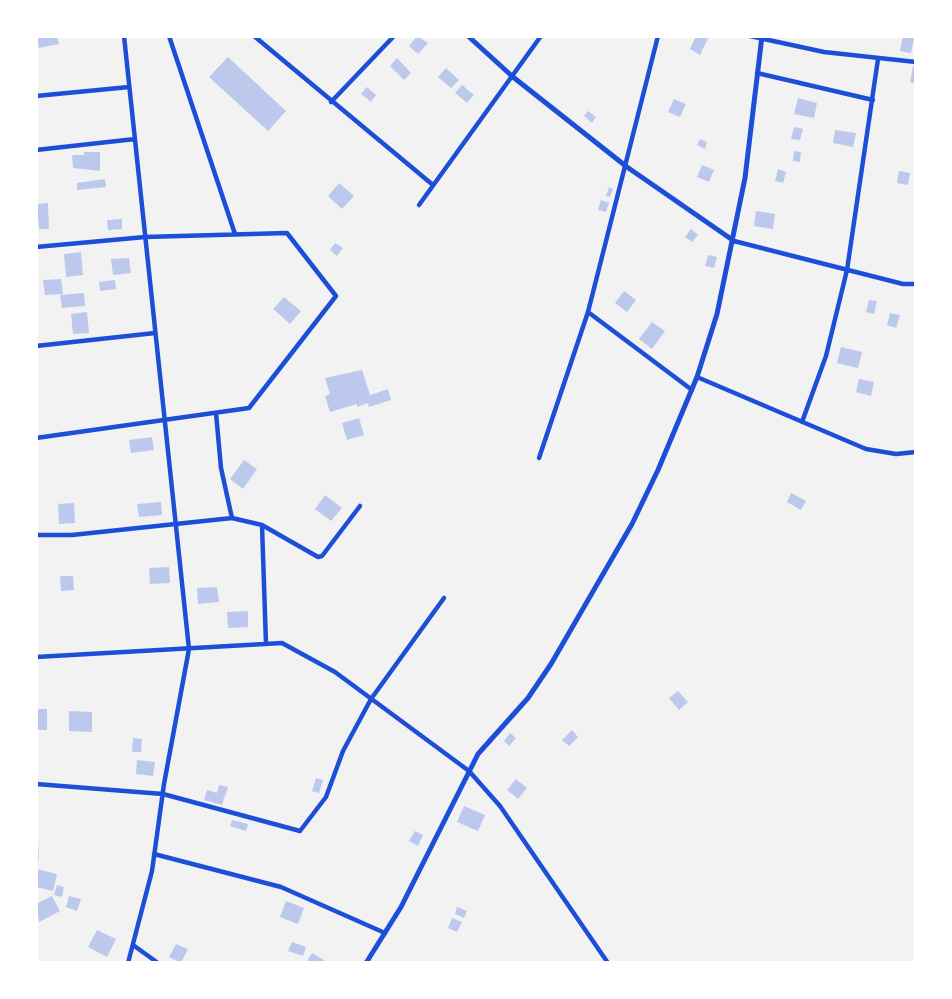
<!DOCTYPE html>
<style>
body{margin:0}
#map{position:relative;width:952px;height:999px;overflow:hidden;background:#f2f2f2;font-family:Barlow,sans-serif}
canvas{display:block}
.frame{position:absolute;inset:0;border:38px solid #fff;pointer-events:none}
</style>
<div id="map">
<canvas width="952" height="999"></canvas>
<div class="frame"></div>
</div>
<script>
const g = document.querySelector('canvas').getContext('2d');
g.lineJoin = 'round';
function fillPath(path, color) { g.fillStyle = color; g.fill(path, 'evenodd'); }
const toPath = rows => new Path2D(rows.map(r => 'M' + r).join(''));
function trace(path, color, width, dash) { g.strokeStyle = color; g.lineWidth = width; g.lineCap = dash ? 'butt' : 'round'; g.setLineDash(dash || []); g.stroke(path); }
fillPath(toPath([
 [37,36,57,36,59,44,39,48],
 [417,36,428,43,418,54,409,46],
 [696,36,708,38,700,55,690,49],
 [903,36,914,38,911,53,900,51],
 [228,57,286,111,268,131,209,77],
 [397,58,411,73,404,80,390,66],
 [913,66,916,66,916,83,910,82],
 [446,68,459,80,451,88,438,77],
 [462,85,474,95,467,103,455,93],
 [367,87,376,95,371,102,361,94],
 [798,98,817,103,814,118,794,114],
 [674,99,686,104,680,117,668,112],
 [588,111,596,117,592,123,584,116],
 [794,127,803,129,800,140,791,139],
 [835,130,856,133,853,147,833,143],
 [700,139,707,142,705,149,697,145],
 [794,151,801,152,800,162,793,161],
 [84,152,100,152,100,171,73,168,72,155,84,155],
 [702,165,714,170,709,182,697,177],
 [778,169,786,172,783,183,775,181],
 [899,171,910,173,908,185,897,183],
 [105,179,106,187,77,190,77,183],
 [339,183,354,196,342,209,328,196],
 [609,187,613,189,610,197,606,196],
 [601,200,609,203,606,212,598,210],
 [48,203,49,229,39,229,37,204],
 [756,211,775,214,773,229,754,226],
 [122,219,122,229,108,230,107,220],
 [691,229,698,235,692,242,685,237],
 [335,243,343,248,337,256,330,250],
 [81,252,83,275,66,277,64,254],
 [708,255,717,257,714,268,705,266],
 [129,258,131,273,113,275,111,259],
 [61,279,63,294,45,295,43,280],
 [115,280,116,289,100,291,99,282],
 [624,291,636,300,627,312,615,303],
 [84,293,85,306,62,308,60,295],
 [284,297,301,311,290,324,273,309],
 [869,300,877,301,874,314,866,312],
 [87,312,89,333,73,334,71,314],
 [890,313,900,315,896,328,887,325],
 [652,322,665,331,652,349,639,339],
 [841,347,862,352,858,368,837,363],
 [362,370,370,395,388,389,391,400,369,407,368,403,357,407,357,404,330,412,325,396,330,394,325,378],
 [859,379,874,382,871,396,856,392],
 [359,418,364,435,347,440,342,423],
 [152,437,154,450,131,453,129,440],
 [244,460,257,469,243,489,230,479],
 [791,493,806,501,801,510,787,502],
 [325,495,342,508,331,521,315,509],
 [161,502,162,515,139,517,137,504],
 [74,503,75,523,59,524,58,504],
 [169,567,170,583,150,584,149,568],
 [60,576,73,576,74,590,61,591],
 [217,587,219,602,198,604,197,588],
 [248,611,248,627,228,628,227,612],
 [678,691,688,702,679,710,669,698],
 [36,709,47,709,47,730,36,730],
 [69,711,92,712,92,732,69,731],
 [572,730,578,737,569,746,562,740],
 [510,733,516,738,509,746,504,741],
 [133,738,142,739,141,752,132,752],
 [137,760,155,762,153,776,136,774],
 [316,778,323,780,319,793,312,791],
 [516,779,527,788,518,799,507,790],
 [219,785,228,787,222,805,204,800,207,790,217,793],
 [464,806,485,815,478,831,457,822],
 [232,820,248,824,246,831,230,826],
 [415,831,423,835,418,846,409,841],
 [36,842,38,842,39,859,36,860],
 [36,869,57,874,53,891,36,887],
 [57,885,64,887,62,897,54,895],
 [52,896,60,911,39,922,36,904],
 [69,896,81,899,77,911,66,907],
 [286,901,304,908,298,924,280,917],
 [457,907,467,911,464,918,455,914],
 [452,918,462,922,457,932,448,928],
 [97,930,116,939,107,957,88,947],
 [292,942,306,947,303,956,288,951],
 [176,944,188,949,181,963,169,957],
 [312,953,329,963,306,963]
]), '#bdc9ec');
trace(toPath([
 [124,36,189,649,164,784,152,871,128,963],
 [169,36,235,234],
 [254,36,433,185],
 [658,36,588,312,692,390],
 [750,36,824,52,916,62],
 [757,73,873,100],
 [36,96,129,87],
 [331,102,394,36],
 [36,150,135,139],
 [419,205,541,36],
 [734,241,903,284,916,284],
 [36,247,145,237,287,233,336,296,249,408,36,438],
 [36,346,155,333],
 [697,377,866,449,896,454,916,452],
 [216,413,221,468,232,518],
 [802,422,826,356,847,270,878,59],
 [539,458,588,312],
 [262,525,318,557,322,556,360,506],
 [36,535,72,535,232,518,262,525,266,644],
 [36,657,282,643,335,672,469,771,500,806,608,963],
 [36,784,163,794,300,831,326,797,343,751,371,699,444,598],
 [154,854,281,887,385,933],
 [133,945,158,963]
]), '#1d4ed8', 4.5);
trace(toPath([
 [468,36,513,77,627,167,734,241],
 [366,963,401,907,478,754,528,698,551,664,632,524,658,470,697,377,717,314,745,178,762,36]
]), '#1d4ed8', 5);
</script>
